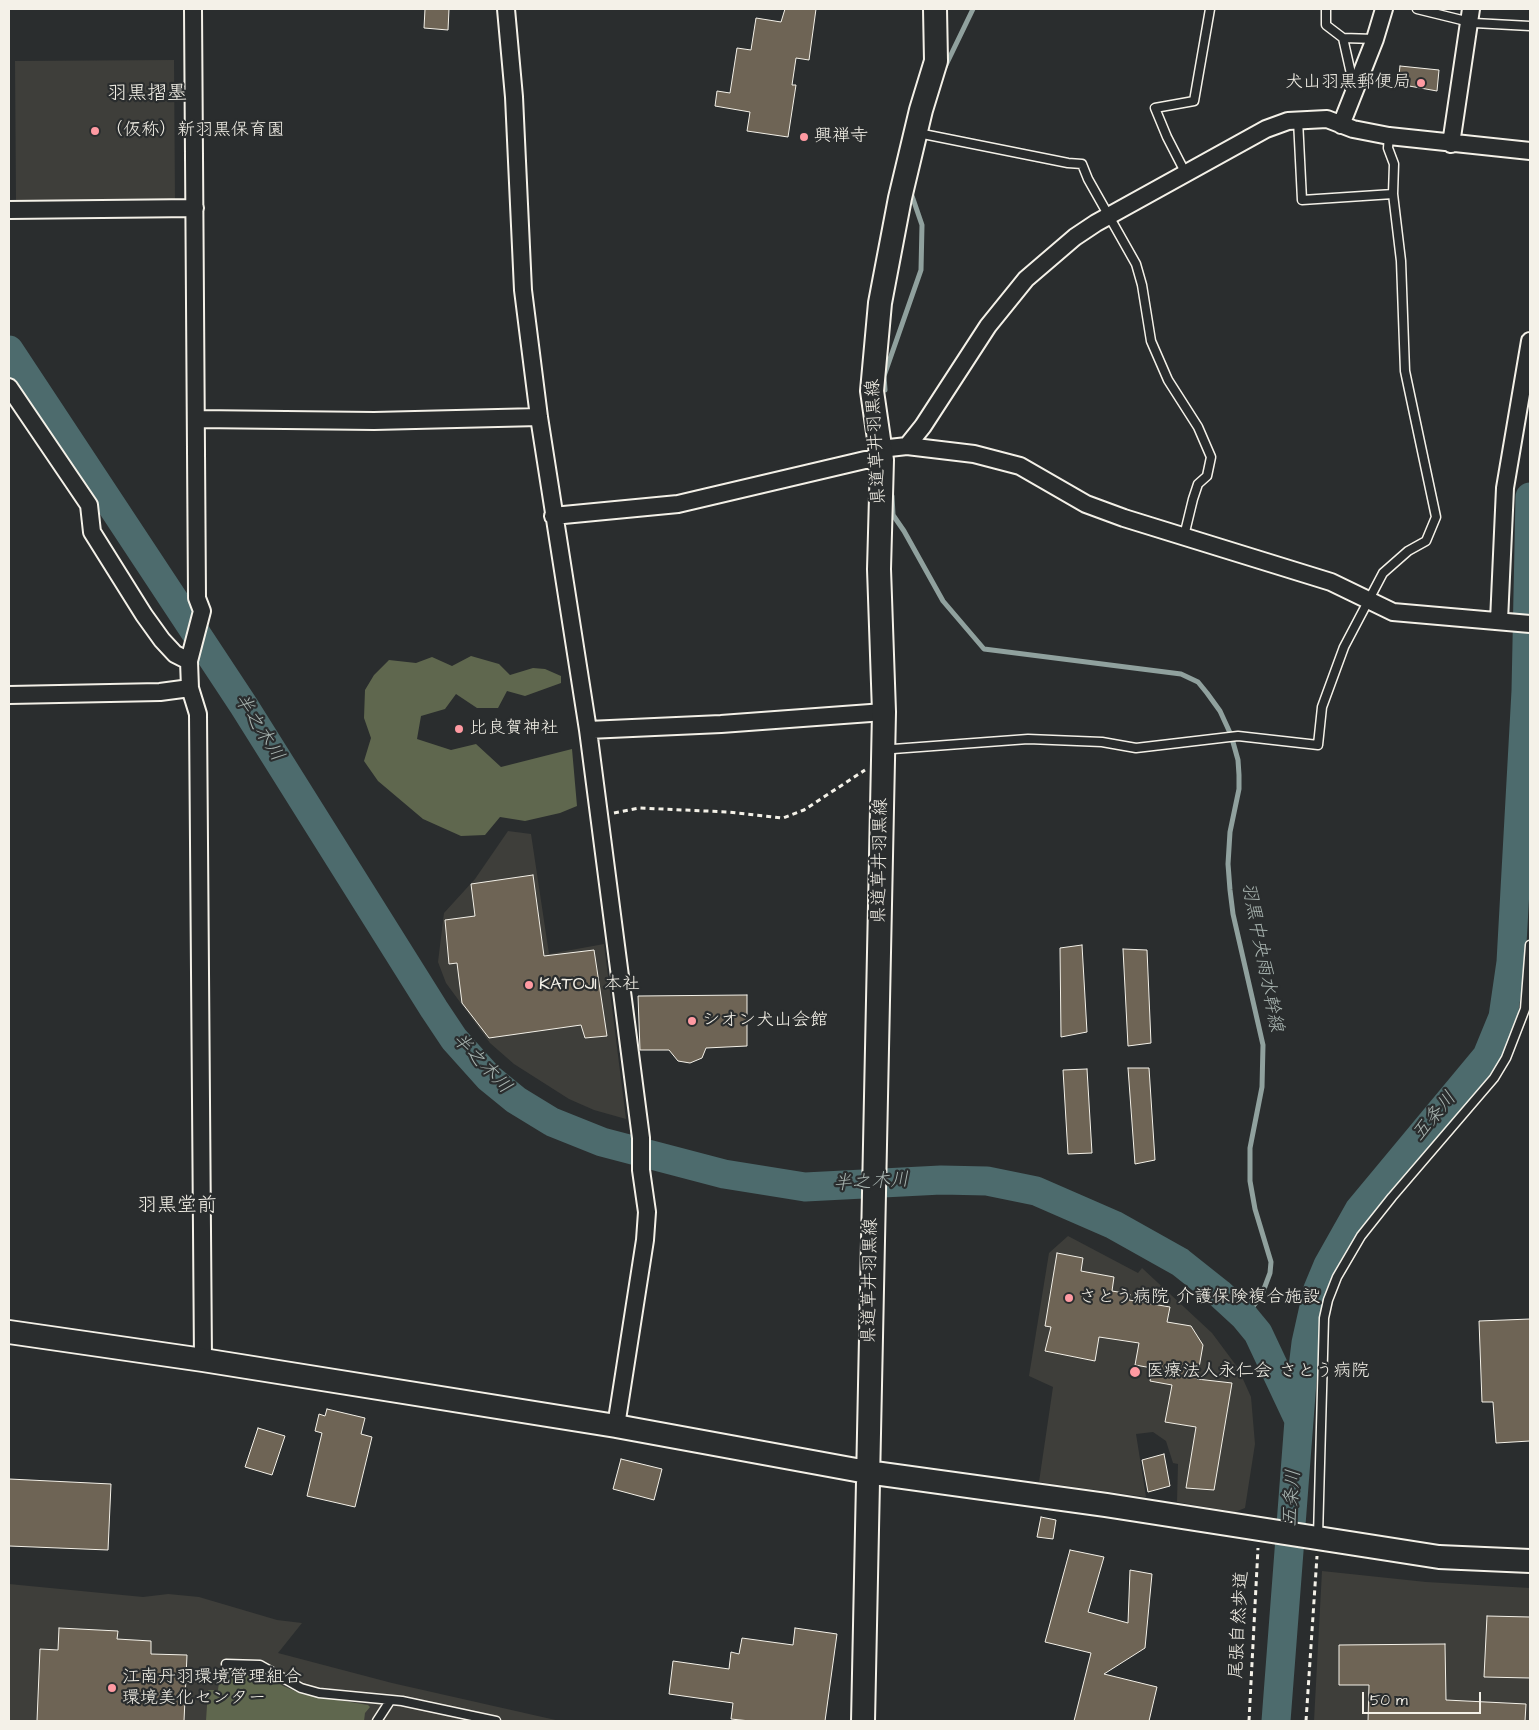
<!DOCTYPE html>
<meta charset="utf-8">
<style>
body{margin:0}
#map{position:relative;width:1539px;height:1730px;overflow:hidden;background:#2a2d2e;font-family:"Architects Daughter",sans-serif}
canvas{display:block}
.frame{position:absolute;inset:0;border:10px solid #f4f1e8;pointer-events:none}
.scale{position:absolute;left:1362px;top:1692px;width:119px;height:22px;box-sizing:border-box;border:2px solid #f4f1e8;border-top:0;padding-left:6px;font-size:15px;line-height:18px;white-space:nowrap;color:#f4f1e8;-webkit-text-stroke:4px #2a2d2e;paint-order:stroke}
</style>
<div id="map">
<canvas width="1539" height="1730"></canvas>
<div class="frame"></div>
<div class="scale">50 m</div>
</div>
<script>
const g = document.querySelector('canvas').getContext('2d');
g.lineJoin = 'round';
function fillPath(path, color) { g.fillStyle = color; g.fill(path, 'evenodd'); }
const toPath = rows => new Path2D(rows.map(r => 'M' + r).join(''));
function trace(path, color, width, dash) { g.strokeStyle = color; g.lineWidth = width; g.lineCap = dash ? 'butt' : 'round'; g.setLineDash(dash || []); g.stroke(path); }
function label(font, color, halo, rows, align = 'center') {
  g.font = font + ' "Architects Daughter","Klee One",sans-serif'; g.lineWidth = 4.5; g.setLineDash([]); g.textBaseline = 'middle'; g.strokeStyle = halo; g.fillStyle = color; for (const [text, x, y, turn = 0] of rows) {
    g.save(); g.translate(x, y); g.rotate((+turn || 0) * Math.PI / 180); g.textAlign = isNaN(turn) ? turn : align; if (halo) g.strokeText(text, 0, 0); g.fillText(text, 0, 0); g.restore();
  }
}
fillPath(toPath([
 [174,60,175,201,16,201,15,61],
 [508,831,531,834,549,954,604,944,626,1119,594,1110,569,1099,514,1064,490,1043,446,983,438,962,444,913,475,879],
 [1068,1236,1138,1273,1142,1268,1212,1333,1238,1368,1251,1397,1255,1444,1245,1508,1235,1512,1177,1502,1178,1464,1173,1463,1166,1441,1153,1432,1136,1434,1146,1497,1039,1482,1053,1387,1029,1376,1049,1253],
 [1322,1571,1426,1582,1530,1588,1530,1721,1314,1721],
 [9,1584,143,1597,168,1594,199,1597,277,1620,302,1623,278,1653,392,1683,560,1721,9,1721]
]), '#3e3e3a');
fillPath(toPath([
 [471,656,499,664,510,675,533,668,545,669,561,676,561,683,525,696,507,691,498,708,477,708,456,694,445,709,421,716,417,739,451,750,476,744,501,767,572,749,577,806,560,813,525,821,500,817,485,835,461,836,423,819,378,781,364,761,371,738,364,718,365,690,374,675,389,660,416,663,432,657,452,666],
 [221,1668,257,1670,283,1686,302,1694,368,1705,370,1707,365,1713,364,1721,206,1721,208,1690,218,1690]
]), '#5f674e');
trace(toPath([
 [945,67,973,9],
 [885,390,884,376,921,270,922,225,911,193],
 [892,496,893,515,904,531,943,601,984,649,1181,674,1198,682,1207,693,1220,711,1231,735,1238,760,1239,775,1239,789,1230,832,1228,864,1230,890,1233,914,1263,1045,1262,1087,1250,1148,1250,1181,1255,1209,1271,1262,1270,1273,1261,1297,1244,1316]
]), '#90a19e', 5);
trace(toPath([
 [9,350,244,706,434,1009,454,1039,489,1078,516,1100,552,1122,602,1142,724,1174,805,1187,941,1180,987,1181,1036,1191,1114,1225,1180,1262,1219,1293,1244,1316,1258,1333,1298,1418],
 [1276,1721,1303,1368,1306,1343,1318,1289,1328,1265,1359,1210,1487,1056,1503,1017,1511,962,1526,691,1530,497]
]), '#4d6b6d', 29);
const building = toPath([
 [425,9,449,9,448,30,424,28,425,9],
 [785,9,816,9,809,60,796,58,792,85,796,85,788,137,747,131,750,112,715,106,717,91,730,93,737,48,751,50,756,18,781,22,785,9],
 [1400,66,1439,70,1437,91,1398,84,1400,66],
 [533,875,544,956,594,950,607,1036,585,1038,581,1025,489,1038,462,1003,457,963,449,964,445,920,475,916,471,884,533,875],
 [1082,945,1087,1032,1061,1037,1060,948,1082,945],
 [1123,949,1147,950,1151,1043,1128,1046,1123,949],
 [747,995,747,1046,706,1048,702,1058,690,1063,678,1061,669,1050,640,1050,638,996,747,995],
 [1128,1068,1149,1068,1155,1160,1135,1164,1128,1068],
 [1087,1069,1092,1153,1068,1154,1063,1070,1087,1069],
 [1057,1253,1083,1258,1081,1271,1114,1277,1112,1291,1130,1294,1129,1300,1170,1307,1167,1322,1191,1326,1203,1345,1197,1379,1232,1383,1214,1490,1186,1488,1196,1427,1165,1422,1172,1385,1150,1381,1152,1368,1135,1365,1139,1343,1099,1337,1095,1361,1045,1351,1051,1327,1045,1326,1057,1253],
 [1530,1319,1530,1441,1496,1443,1493,1402,1482,1402,1479,1321,1530,1319],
 [327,1409,365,1418,361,1434,372,1437,355,1507,307,1496,322,1433,315,1431,319,1414,325,1416,327,1409],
 [258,1428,285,1436,272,1475,245,1467,258,1428],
 [1164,1454,1170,1486,1148,1492,1142,1460,1164,1454],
 [621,1459,662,1469,654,1500,613,1489,621,1459],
 [9,1479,111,1484,108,1550,9,1546,9,1479],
 [1041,1517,1056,1520,1053,1539,1037,1537,1041,1517],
 [1070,1550,1104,1557,1088,1612,1128,1623,1130,1570,1152,1574,1145,1648,1104,1674,1157,1687,1149,1721,1074,1721,1091,1653,1045,1642,1070,1550],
 [1487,1616,1530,1617,1530,1678,1484,1677,1487,1616],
 [59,1628,118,1631,117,1639,151,1641,151,1654,187,1655,184,1721,37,1721,40,1649,58,1650,59,1628],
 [795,1628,837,1634,825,1721,750,1721,731,1719,733,1703,669,1694,673,1661,729,1669,731,1652,739,1654,742,1638,793,1645,795,1628],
 [1445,1644,1446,1700,1526,1704,1525,1721,1368,1721,1369,1685,1339,1685,1339,1645,1445,1644]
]);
fillPath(building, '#6e6455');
trace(building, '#f4f1e8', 1);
const lane = toPath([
 [1326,9,1326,25,1343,38,1354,87],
 [1417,9,1474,23,1530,26],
 [1343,38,1375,39],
 [1298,120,1302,200,1393,194],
 [918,133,1068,163,1082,164,1088,179,1136,264,1142,285,1151,341,1168,380,1198,427,1211,457,1207,476,1198,484,1193,499,1184,536],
 [1185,172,1167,137,1155,108,1194,101,1210,9],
 [886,753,893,749,1028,739,1102,742,1136,748,1238,736,1318,745,1322,707,1344,647,1383,573,1408,551,1426,541,1436,517,1405,371,1401,261,1393,194,1394,164,1388,148,1389,136],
 [1318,1536,1324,1318,1328,1300,1337,1277,1361,1236,1392,1197,1494,1078,1506,1058,1525,1009,1530,945],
 [226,1664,260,1665,301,1688,319,1693,402,1701,496,1721],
 [377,1721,390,1701]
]);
const street = toPath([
 [193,9,197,598,202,611,189,661,190,688,198,714,203,1360],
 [506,9,514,97,523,290,539,417,588,730,641,1138,641,1170,647,1212,645,1240,616,1426],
 [1341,125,1375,39,1384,9],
 [1451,144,1471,9],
 [9,210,195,208],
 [9,387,89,505,92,532,144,615,162,640,175,654,189,661],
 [197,419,374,421,539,417],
 [907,446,923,426,988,326,1026,279,1075,237,1096,223,1266,129,1288,121,1327,119,1353,129,1389,136,1530,151],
 [880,449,907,446,974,454,1020,466,1086,504,1124,518,1331,582,1393,612,1530,624],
 [553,516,678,504,865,460,882,460],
 [1499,621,1505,488,1530,341],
 [9,695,160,692,190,688],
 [588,730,721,724,884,712]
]);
const secondary = toPath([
 [9,1332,203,1360,616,1426,867,1472,1106,1505,1439,1557,1530,1561],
 [863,1721,884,712,879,569,882,460,872,391,880,303,900,198,921,110,936,61,935,9]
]);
trace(lane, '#f4f1e8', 11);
trace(street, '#f4f1e8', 20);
trace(secondary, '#f4f1e8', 26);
trace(toPath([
 [614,813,639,808,728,812,783,818,804,810,865,770],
 [1249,1721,1258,1548],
 [1306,1721,1317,1556]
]), '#f4f1e8', 3, [5, 4]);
trace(lane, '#2a2d2e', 8);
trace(street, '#2a2d2e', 16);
trace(secondary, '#2a2d2e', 22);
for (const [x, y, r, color] of [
 [1421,83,5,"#ff9aa2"],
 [95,131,5,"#ff9aa2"],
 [804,137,5,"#ff9aa2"],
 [459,729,5,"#ff9aa2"],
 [529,985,5,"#ff9aa2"],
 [692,1021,5,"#ff9aa2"],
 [1069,1298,5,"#ff9aa2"],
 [1135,1372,6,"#ff9aa2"],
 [112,1688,5,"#ff9aa2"]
]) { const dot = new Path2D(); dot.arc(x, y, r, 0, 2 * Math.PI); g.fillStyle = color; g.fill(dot); trace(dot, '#2a2d2e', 2); }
label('18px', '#f4f1e8', '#2a2d2e', [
 ["犬山羽黒郵便局",1411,83,"right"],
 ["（仮称）新羽黒保育園",105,131],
 ["興禅寺",814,137],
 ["比良賀神社",469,729],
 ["KATOJI 本社",539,985],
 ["シオン犬山会館",702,1021],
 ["さとう病院 介護保険複合施設",1079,1298],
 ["医療法人永仁会 さとう病院",1146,1372],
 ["江南丹羽環境管理組合",122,1678],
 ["環境美化センター",122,1699]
], 'left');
label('18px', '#f4f1e8', '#2a2d2e', [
 ["県道草井羽黒線",877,442,-93],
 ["県道草井羽黒線",881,861,-89],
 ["県道草井羽黒線",871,1281,-89],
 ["尾張自然歩道",1240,1625,-87]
]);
label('italic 19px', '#a9b5b1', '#2a2d2e', [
 ["半之木川",258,728,58],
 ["羽黒中央雨水幹線",1261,957,79],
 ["半之木川",481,1064,46],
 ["五条川",1435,1117,-50],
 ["半之木川",871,1183,-3],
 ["五条川",1293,1498,-86]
]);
label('20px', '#f4f1e8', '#2a2d2e', [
 ["羽黒摺墨",147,95],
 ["羽黒堂前",177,1207]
]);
</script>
